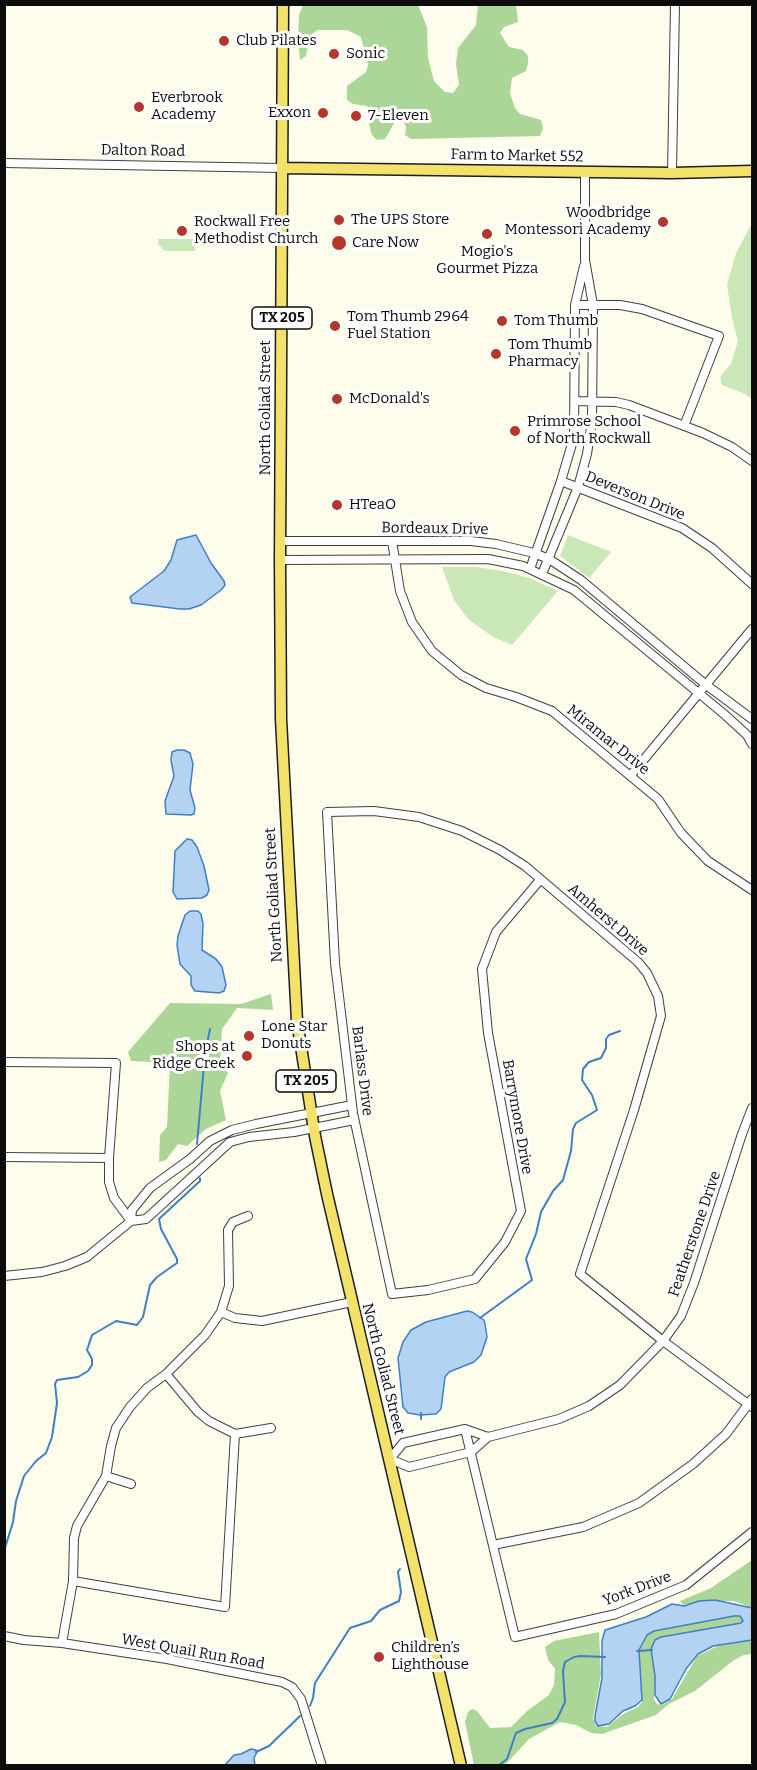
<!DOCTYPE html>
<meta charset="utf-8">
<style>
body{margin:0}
#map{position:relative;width:757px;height:1770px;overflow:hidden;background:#fefdec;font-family:Bitter,serif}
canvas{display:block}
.frame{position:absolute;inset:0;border:6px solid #0c0c0c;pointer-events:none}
</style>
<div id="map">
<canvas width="757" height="1770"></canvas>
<div class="frame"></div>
</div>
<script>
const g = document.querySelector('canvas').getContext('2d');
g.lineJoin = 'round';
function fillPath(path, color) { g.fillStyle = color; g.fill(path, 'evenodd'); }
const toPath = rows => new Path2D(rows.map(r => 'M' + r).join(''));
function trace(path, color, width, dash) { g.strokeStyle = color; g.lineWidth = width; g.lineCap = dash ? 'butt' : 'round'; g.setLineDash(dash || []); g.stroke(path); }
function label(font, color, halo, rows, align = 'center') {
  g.font = font + ' Bitter,serif'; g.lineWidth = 6; g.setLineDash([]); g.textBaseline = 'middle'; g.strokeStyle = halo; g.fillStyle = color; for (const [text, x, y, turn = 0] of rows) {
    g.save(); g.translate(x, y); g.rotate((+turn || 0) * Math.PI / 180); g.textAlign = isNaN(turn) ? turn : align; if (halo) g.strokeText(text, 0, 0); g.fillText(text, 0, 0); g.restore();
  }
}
fillPath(toPath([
 [752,223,752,399,745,394,722,385,720,377,731,364,738,341,732,318,727,285,736,253],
 [158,239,195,239,195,251,165,251,158,244],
 [568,535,611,552,589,578,560,556],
 [442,567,476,567,503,571,529,578,558,591,512,645,493,637,468,619,454,600]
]), '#cae7b8');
fillPath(toPath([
 [303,5,418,5,427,27,428,58,434,81,445,92,453,93,459,85,456,64,458,48,476,25,478,5,516,5,518,22,504,27,500,33,509,47,523,50,528,56,528,63,526,71,512,78,510,93,515,108,520,114,541,120,543,128,540,136,411,139,405,135,406,127,403,120,396,120,385,139,377,140,372,135,370,128,367,106,353,104,347,100,347,86,366,72,368,65,361,37,347,30,318,30,312,34,309,41,306,56,300,60,298,38,299,15],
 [271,994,273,1010,237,1008,222,1029,220,1062,228,1073,220,1091,226,1120,206,1129,187,1146,178,1144,166,1160,159,1162,160,1135,167,1127,170,1063,131,1061,128,1052,170,1003,241,1004],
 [752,1560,752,1608,734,1601,704,1601,683,1605,680,1601,711,1588],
 [734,1616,740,1616,743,1621,741,1623,661,1637,651,1649,655,1676,654,1700,657,1704,662,1705,672,1699,697,1656,722,1644,752,1639,752,1654,744,1655,734,1660,695,1691,669,1704,656,1715,602,1734,591,1733,576,1725,560,1722,529,1739,505,1765,474,1765,465,1722,468,1712,472,1709,477,1711,490,1728,511,1727,527,1711,549,1695,554,1685,555,1669,548,1660,545,1647,554,1641,599,1632,601,1674,593,1718,596,1726,607,1727,623,1714,638,1707,642,1702,639,1653,642,1641,647,1635,659,1629]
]), '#acd698');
const water = toPath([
 [196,535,211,563,224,581,225,585,221,590,201,605,189,609,180,609,132,603,130,597,164,571,171,560,177,540,196,535],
 [177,750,184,750,190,753,193,764,190,790,195,808,194,814,191,815,166,814,165,801,174,776,171,760,172,752,177,750],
 [187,839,192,840,197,847,204,866,209,890,207,895,202,898,177,899,173,892,175,851,187,839],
 [190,911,198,911,201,914,203,924,202,950,216,959,222,967,226,985,224,991,219,993,195,991,191,985,191,976,180,964,177,945,178,936,185,915,190,911],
 [467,1311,472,1312,484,1320,485,1324,487,1337,481,1355,474,1362,449,1372,445,1377,441,1409,436,1414,420,1415,408,1413,403,1407,398,1358,403,1342,411,1330,426,1322,467,1311],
 [715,1600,752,1608,752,1640,713,1646,698,1654,686,1669,670,1699,661,1704,655,1695,655,1676,651,1649,655,1640,661,1637,741,1623,743,1621,740,1616,734,1616,654,1631,647,1635,639,1650,642,1700,635,1706,623,1711,609,1724,598,1726,595,1721,595,1716,602,1678,602,1641,605,1630,646,1617,672,1604,684,1606,699,1601,715,1600],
 [251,1749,256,1750,257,1752,254,1758,255,1765,225,1765,234,1755,241,1754,251,1749]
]);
fillPath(water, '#b4d3f3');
trace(water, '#3e7fc6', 1.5);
trace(toPath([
 [197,1144,205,1054,210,1029],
 [480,1318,532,1280,526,1259,536,1234,541,1212,553,1191,563,1180,571,1151,573,1129,576,1123,597,1110,592,1095,582,1080,583,1069,589,1062,601,1058,606,1048,606,1039,609,1035,620,1031],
 [421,1419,421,1413],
 [4,1551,13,1522,16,1501,24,1476,36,1461,46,1453,52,1437,57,1403,55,1384,57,1380,78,1377,88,1371,92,1365,92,1359,87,1350,92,1335,116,1321,137,1325,143,1317,150,1285,157,1277,177,1263,177,1259,161,1229,159,1219,200,1181,200,1178],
 [637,1651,652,1650],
 [310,1706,313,1698,315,1683,350,1628,371,1621,380,1610,399,1601,401,1592,398,1572,400,1569],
 [256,1752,269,1746,300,1716],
 [498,1766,507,1759,516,1733,525,1729,552,1723,557,1719,565,1702,563,1671,565,1662,574,1657,580,1656,605,1657]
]), '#3e7fc6', 2);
const minor = toPath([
 [4,163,282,168],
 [672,173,675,4],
 [575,305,620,305,642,309,719,336,684,426],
 [575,401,616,402,629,405,703,433,732,447,752,461],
 [561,481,682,528,712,548,752,584],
 [280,541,471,541,496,544,534,553,549,559,581,580,705,684,752,719],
 [392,541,400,591,412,622,432,651,461,675,486,688,516,697,552,711,658,799,681,833,708,861,752,890],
 [280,560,488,559,523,566,574,590,724,714,747,735,752,744],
 [530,569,561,481,574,437,575,305,584,266],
 [542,574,578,487,587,454,592,421,593,305,585,260,585,172],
 [631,775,752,629],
 [540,880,496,932,482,969,488,1033,521,1211,505,1242,475,1279,428,1290,392,1294,353,1113,335,963,327,812,374,811,419,817,462,831,500,850,525,866,638,962,647,973,658,996,661,1016,634,1110,580,1274,663,1341,752,1407],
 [4,1062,116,1063,109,1158,109,1182,114,1198,131,1221],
 [4,1157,109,1158],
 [131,1221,132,1210,150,1188,190,1159,210,1141,232,1130,256,1124,352,1105],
 [4,1276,42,1272,65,1266,87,1257,131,1221,146,1219,230,1142,249,1137,294,1132,354,1120],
 [221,1312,235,1318,262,1321,352,1302],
 [166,1374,198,1412,209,1421,235,1434,271,1428],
 [465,1429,515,1637,616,1614,686,1585,752,1532],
 [488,1437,471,1452,409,1467,390,1459,403,1443,465,1429,488,1437,559,1419,589,1406,620,1385,663,1341,681,1316,694,1283,742,1134,752,1108],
 [106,1476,131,1484],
 [493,1545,583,1527,639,1503,693,1464,726,1434,752,1399],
 [73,1581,225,1607,235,1434],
 [4,1636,24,1640,62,1643,167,1659,282,1682,292,1687,301,1699,322,1766],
 [62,1643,73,1581,74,1538,77,1526,106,1476,111,1446,116,1428,130,1407,147,1388,166,1374,205,1335,221,1312,229,1286,228,1230,233,1222,248,1216]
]);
const major = toPath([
 [283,4,280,560,281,719,297,1021,315,1136,327,1194,461,1766],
 [282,168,672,173,752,171]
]);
trace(minor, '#3f3f3f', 10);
trace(major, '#1d1d1d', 13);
trace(minor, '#fff', 8);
trace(major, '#f2e269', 10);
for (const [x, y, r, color] of [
 [224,41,6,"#b5362b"],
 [334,54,6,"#b5362b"],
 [139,107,6,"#b5362b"],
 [323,113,6,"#b5362b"],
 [356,116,6,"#b5362b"],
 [339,220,6,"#b5362b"],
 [663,222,6,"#b5362b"],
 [182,231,6,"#b5362b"],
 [487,234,6,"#b5362b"],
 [339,243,8,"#b5362b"],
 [502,321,6,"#b5362b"],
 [335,326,6,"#b5362b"],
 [496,354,6,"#b5362b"],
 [337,399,6,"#b5362b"],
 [515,431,6,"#b5362b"],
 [337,505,6,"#b5362b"],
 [249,1036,6,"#b5362b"],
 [247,1056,6,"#b5362b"],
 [379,1657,6,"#b5362b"]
]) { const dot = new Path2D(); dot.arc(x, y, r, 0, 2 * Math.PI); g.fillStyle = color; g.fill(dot); trace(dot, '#fff', 2); }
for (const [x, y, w] of [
 [282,318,60],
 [306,1081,60]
]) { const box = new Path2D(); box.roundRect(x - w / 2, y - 11, w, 22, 4.5); g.fillStyle = '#fff'; g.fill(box); trace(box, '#0c0c0c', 1.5); }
label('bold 14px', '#0c0c0c', null, [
 ["TX 205",282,318],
 ["TX 205",306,1081]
]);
label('15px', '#0c0c0c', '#fff', [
 ["Club Pilates",236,41],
 ["Sonic",346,54],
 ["Everbrook",151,98],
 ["Academy",151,115],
 ["Exxon",311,113,"right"],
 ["7-Eleven",368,116],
 ["Woodbridge",651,213,"right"],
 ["Montessori Academy",651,230,"right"],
 ["The UPS Store",351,220],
 ["Rockwall Free",194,222],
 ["Methodist Church",194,239],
 ["Care Now",352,243],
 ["Mogio's",487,252,"center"],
 ["Gourmet Pizza",487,269,"center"],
 ["Tom Thumb 2964",347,317],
 ["Fuel Station",347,334],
 ["Tom Thumb",514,321],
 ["Tom Thumb",508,345],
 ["Pharmacy",508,362],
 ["McDonald's",349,399],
 ["Primrose School",527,422],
 ["of North Rockwall",527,439],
 ["HTeaO",349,505],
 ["Lone Star",261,1027],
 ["Donuts",261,1044],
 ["Shops at",235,1047,"right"],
 ["Ridge Creek",235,1064,"right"],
 ["Children’s",391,1648],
 ["Lighthouse",391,1665]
], 'left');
label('15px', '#0c0c0c', '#fff', [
 ["Dalton Road",143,151,1],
 ["Farm to Market 552",517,156,1],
 ["North Goliad Street",266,408,-90],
 ["Deverson Drive",635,496,22],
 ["Bordeaux Drive",435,529,1],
 ["Miramar Drive",608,740,39],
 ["North Goliad Street",274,895,-93],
 ["Amherst Drive",608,920,41],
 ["Barlass Drive",362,1071,83],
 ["Barrymore Drive",517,1117,80],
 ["Featherstone Drive",695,1234,-71],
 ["North Goliad Street",383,1369,76],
 ["York Drive",637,1589,-21],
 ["West Quail Run Road",193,1652,10]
]);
</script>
